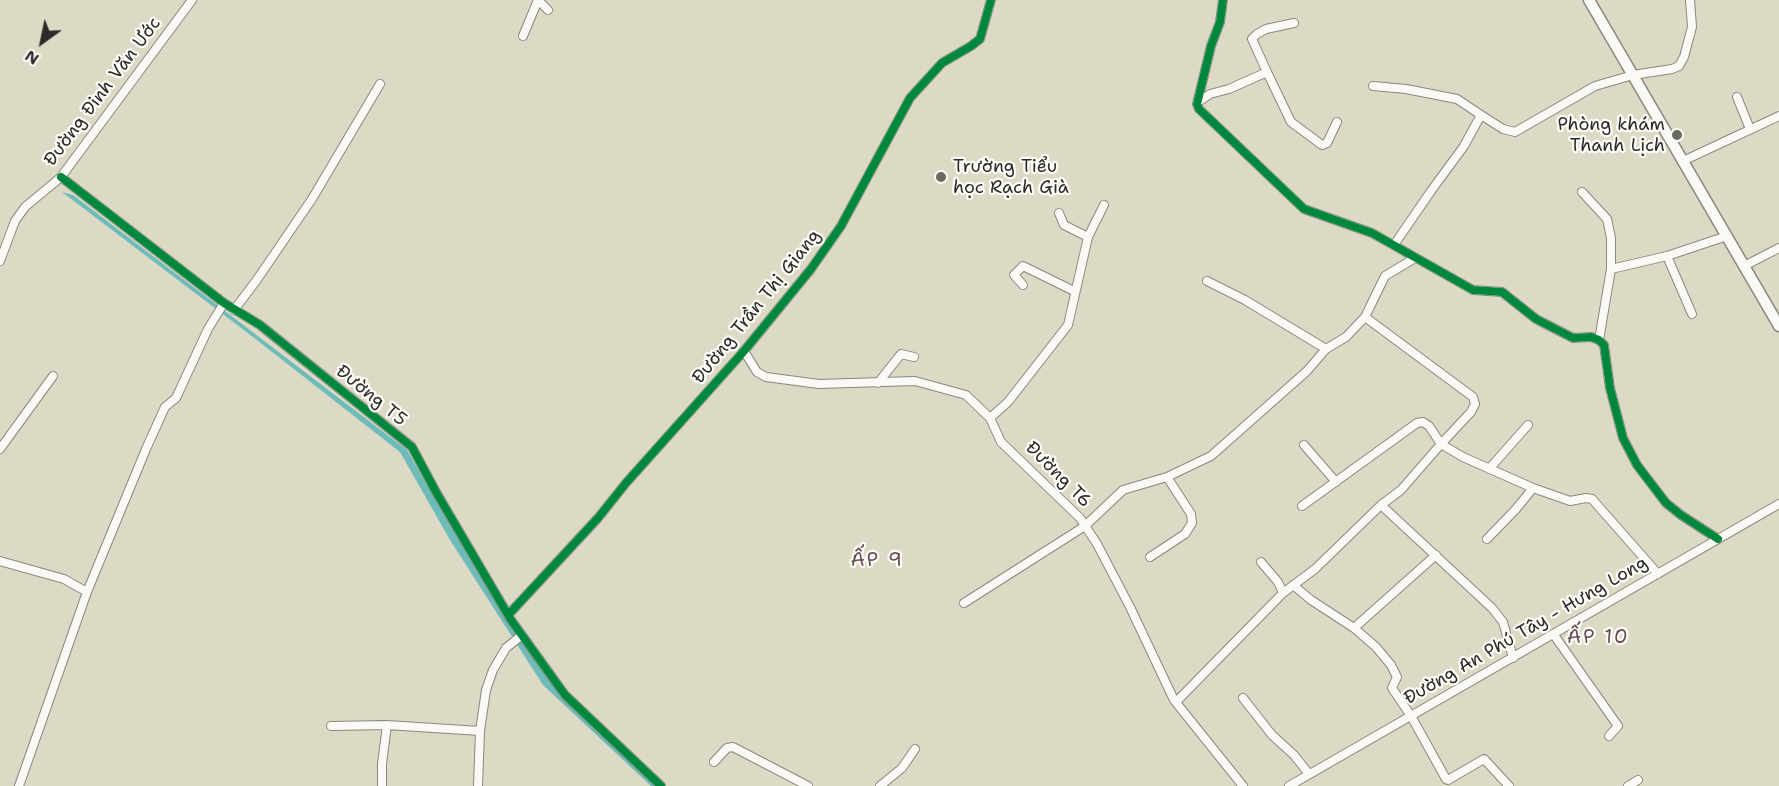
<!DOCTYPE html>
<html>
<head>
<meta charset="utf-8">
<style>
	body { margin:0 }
	#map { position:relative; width:1779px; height:786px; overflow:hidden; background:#dcd9c5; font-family:"Shantell Sans",sans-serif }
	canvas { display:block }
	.north { position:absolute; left:12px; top:12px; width:60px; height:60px; -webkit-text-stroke:4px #fdfcf7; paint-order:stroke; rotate:213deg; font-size:16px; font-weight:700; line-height:24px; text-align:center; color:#2b2b2b }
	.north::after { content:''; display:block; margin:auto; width:21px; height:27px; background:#2b2b2b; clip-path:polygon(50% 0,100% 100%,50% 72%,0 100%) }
</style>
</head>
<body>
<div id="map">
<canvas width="1779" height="786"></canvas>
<div class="north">N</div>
</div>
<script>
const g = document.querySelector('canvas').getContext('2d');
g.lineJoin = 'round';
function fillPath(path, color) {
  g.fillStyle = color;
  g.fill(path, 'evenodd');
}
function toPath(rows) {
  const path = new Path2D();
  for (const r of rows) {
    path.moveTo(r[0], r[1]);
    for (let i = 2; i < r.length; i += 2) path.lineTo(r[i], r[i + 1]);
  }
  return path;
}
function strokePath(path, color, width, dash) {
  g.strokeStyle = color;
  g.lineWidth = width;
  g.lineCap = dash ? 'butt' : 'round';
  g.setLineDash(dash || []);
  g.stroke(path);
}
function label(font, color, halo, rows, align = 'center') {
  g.font = font + ' "Shantell Sans",sans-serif';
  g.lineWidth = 4.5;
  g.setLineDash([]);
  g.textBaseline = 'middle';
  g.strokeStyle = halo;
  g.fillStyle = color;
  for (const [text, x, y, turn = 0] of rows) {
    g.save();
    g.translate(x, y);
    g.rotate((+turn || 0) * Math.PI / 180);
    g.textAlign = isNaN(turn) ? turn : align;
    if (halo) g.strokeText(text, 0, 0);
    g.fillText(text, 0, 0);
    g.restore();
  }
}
fillPath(toPath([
	[62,192,73,195,407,450,449,524,496,601,548,678,567,700,657,786,651,786,543,685,450,540,400,452,253,337]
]), '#6dbcba');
const minor = toPath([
	[538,0,548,10],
	[1223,0,1220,22,1211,46,1197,104,1199,109,1304,209,1372,233,1473,290,1502,292,1536,319,1573,338,1591,337,1599,340,1604,345,1610,388,1623,438,1637,465,1666,503,1681,515,1718,539],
	[523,36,538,0],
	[1267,72,1291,122,1322,145,1327,143,1337,122],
	[1373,86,1406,89,1457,99,1481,115,1464,146,1431,191,1394,245],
	[1737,97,1750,129],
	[1197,103,1210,94,1229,89,1267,72,1252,39,1257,34,1266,29,1294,23],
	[1481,115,1503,129,1515,132,1595,86,1633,75,1672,69,1679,66,1684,57,1692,27,1690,0],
	[1683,161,1779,116],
	[61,177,224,303,260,325,412,447,436,492,511,620,565,695,661,786],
	[1582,192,1607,219,1611,238,1611,269],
	[1059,213,1064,225,1088,237],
	[1667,256,1692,314],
	[0,261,15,221,25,207,61,177,192,0],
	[1744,266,1779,248],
	[1207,281,1245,300,1326,349],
	[1023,285,1014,275,1023,266,1074,291],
	[234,310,256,281,312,199,380,84],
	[1599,340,1611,269,1667,256,1727,236],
	[744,351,757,372,766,377,819,384,915,381,966,395,990,418,1001,442,1080,518,1097,544,1130,607,1174,700,1243,786],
	[878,383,901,354,914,357],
	[990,418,1008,402,1068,325,1088,237,1104,205],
	[1304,445,1336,482],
	[0,449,53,376],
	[1489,469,1528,425],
	[1381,505,1492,608,1503,622,1513,658],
	[1302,506,1417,423,1423,422,1429,426,1441,444,1471,412,1475,404,1473,397,1365,317,1385,276,1415,258],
	[1487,539,1516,509,1533,488],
	[1150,557,1185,534,1192,523,1191,514,1167,477],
	[0,561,64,579,87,592],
	[1261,562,1278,582,1283,593],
	[1293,585,1311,600,1354,628,1376,647,1391,665,1397,677,1392,688,1411,716,1446,779,1448,780,1484,759,1509,786],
	[964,603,1085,526,1123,490,1167,477,1211,456,1307,371,1326,349,1346,337,1365,317],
	[509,614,598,518,626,483,744,351,811,269,841,226,910,98,942,63,971,46,980,39,991,0],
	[1354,628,1436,555],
	[1554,635,1618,726,1609,736],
	[1243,698,1272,735,1294,755,1309,774],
	[1176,702,1283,593,1315,569,1381,505,1401,490,1441,444,1463,457,1533,488,1570,501,1586,498,1592,499,1658,574],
	[331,726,387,725,480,731],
	[714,762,727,748,733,747,808,786],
	[19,786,87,592,146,449,165,407,176,398,208,329,224,303],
	[382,786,382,764,387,725],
	[478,786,480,731,486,690,493,670,506,648,522,635],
	[880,786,902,768,915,749],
	[1289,786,1779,504],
	[1628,786,1638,780]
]);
const major = toPath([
	[1589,0,1779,326]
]);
strokePath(minor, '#89887e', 10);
strokePath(major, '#89887e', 13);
strokePath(minor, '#faf9f6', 8);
strokePath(major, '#faf9f6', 10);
strokePath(toPath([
	[1223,0,1220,22,1211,46,1197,104,1199,109,1304,209,1372,233,1473,290,1502,292,1536,319,1573,338,1591,337,1599,340,1604,345,1610,388,1623,438,1637,465,1666,503,1681,515,1718,539],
	[61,177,224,303,260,325,412,447,436,492,511,620,565,695,661,786],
	[509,614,598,518,626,483,744,351,811,269,841,226,910,98,942,63,971,46,980,39,991,0]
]), '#00873e', 8);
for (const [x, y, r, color] of [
	[1677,135,6,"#696861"],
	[941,177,6,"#696861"]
]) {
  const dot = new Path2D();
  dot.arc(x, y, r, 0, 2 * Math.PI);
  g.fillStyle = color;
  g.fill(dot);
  strokePath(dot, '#fdfcf7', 2);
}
label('18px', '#2b2b2b', '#fdfcf7', [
	["Đường Đinh Văn Ước",103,92,-53],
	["Đường Trần Thị Giang",757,307,-51],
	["Đường T5",371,396,39],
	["Đường T6",1058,475,45],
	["Đường An Phú Tây - Hưng Long",1526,631,-30]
]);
label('18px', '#2b2b2b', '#fdfcf7', [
	["Phòng khám",1665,125],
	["Thanh Lịch",1665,146],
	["Trường Tiểu",953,167,"left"],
	["học Rạch Già",953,188,"left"]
], 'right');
g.letterSpacing = '1.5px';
label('20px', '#665057', '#fdfcf7', [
	["ẤP 9",877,561],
	["ẤP 10",1598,638]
]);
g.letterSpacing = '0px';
</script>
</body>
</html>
